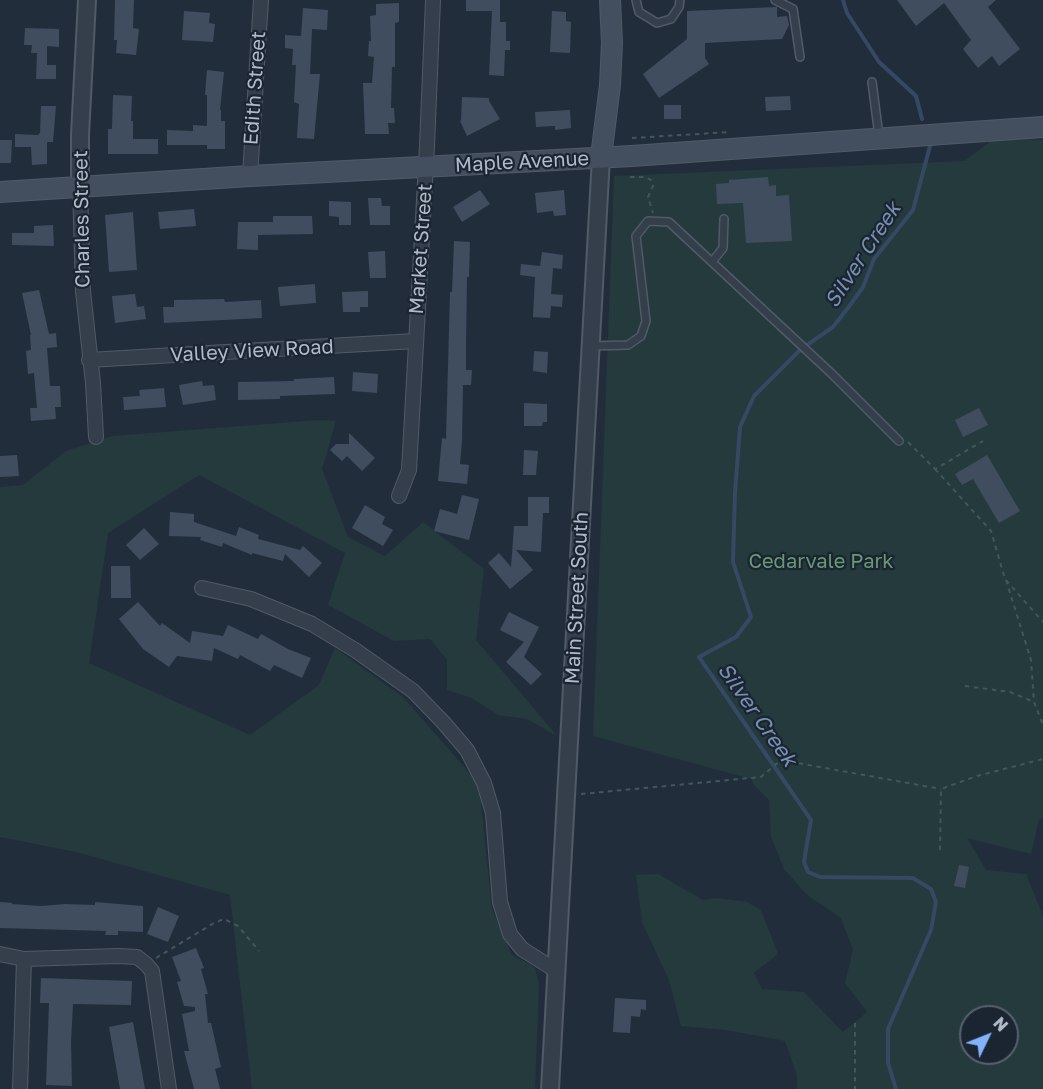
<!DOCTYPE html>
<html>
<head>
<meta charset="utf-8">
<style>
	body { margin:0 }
	#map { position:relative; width:1043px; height:1089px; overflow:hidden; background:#222d3c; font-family:"Golos Text",sans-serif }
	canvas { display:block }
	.north { position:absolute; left:959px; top:1005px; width:60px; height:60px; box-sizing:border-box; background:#1b2431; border:2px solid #57606d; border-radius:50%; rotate:47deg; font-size:16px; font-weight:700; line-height:24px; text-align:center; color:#b1bac8 }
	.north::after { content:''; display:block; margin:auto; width:21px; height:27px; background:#82b2fc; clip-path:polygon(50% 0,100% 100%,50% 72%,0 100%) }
</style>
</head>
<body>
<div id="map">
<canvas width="1043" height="1089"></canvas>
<div class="north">N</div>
</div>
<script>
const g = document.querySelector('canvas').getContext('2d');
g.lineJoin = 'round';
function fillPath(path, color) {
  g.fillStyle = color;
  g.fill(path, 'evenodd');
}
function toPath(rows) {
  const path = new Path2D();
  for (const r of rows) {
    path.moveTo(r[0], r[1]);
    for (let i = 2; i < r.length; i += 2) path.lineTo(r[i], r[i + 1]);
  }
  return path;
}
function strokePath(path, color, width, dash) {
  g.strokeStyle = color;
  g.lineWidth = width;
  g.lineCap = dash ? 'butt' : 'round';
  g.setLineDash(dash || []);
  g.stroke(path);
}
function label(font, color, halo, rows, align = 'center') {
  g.font = font + ' "Golos Text",sans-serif';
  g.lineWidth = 4.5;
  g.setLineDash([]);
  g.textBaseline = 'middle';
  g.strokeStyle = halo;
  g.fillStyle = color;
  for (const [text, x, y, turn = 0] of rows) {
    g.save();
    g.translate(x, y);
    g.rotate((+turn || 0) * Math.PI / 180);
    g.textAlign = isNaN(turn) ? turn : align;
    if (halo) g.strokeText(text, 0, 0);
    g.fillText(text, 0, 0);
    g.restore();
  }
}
fillPath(toPath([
	[995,138,1043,140,1043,817,1039,820,1031,854,967,838,986,870,1026,874,1043,916,1043,1089,797,1089,797,1075,785,1041,726,1030,681,1026,669,980,642,922,636,875,658,874,703,900,717,898,747,902,761,910,778,954,754,973,762,989,804,992,843,1032,867,1012,845,983,853,950,841,918,807,895,784,869,771,837,769,800,754,785,751,779,593,736,614,176,964,161],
	[971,1017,1007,1017,1007,1053,971,1053],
	[319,420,336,421,322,469,348,537,385,556,423,522,484,569,476,640,558,737,527,719,498,715,472,698,447,690,447,660,430,639,394,641,328,605,345,553,199,475,108,533,89,663,250,735,319,685,335,648,403,697,479,784,492,909,512,955,532,965,535,969,539,984,535,1089,252,1089,230,895,76,852,0,837,0,487,23,485,66,451,112,436]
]), '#243a3d');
strokePath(toPath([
	[843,0,847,13,879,62,916,96,922,119],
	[896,1089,888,1063,888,1029,931,930,936,902,931,889,913,878,820,877,808,872,804,862,811,820,699,657,736,637,751,617,733,562,735,493,740,427,754,396,800,350,833,327,848,308,863,287,874,259,913,210,930,146]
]), '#354864', 4);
fillPath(toPath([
	[115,0,134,0,133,28,139,29,136,55,116,53,117,40,114,40],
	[466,0,500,0,500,22,506,22,506,41,510,41,510,50,505,50,504,76,489,75,492,11,466,11],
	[897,0,996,0,988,7,1020,49,999,66,992,56,978,68,963,49,971,40,944,3,916,26],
	[399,3,399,22,395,23,395,67,392,67,391,108,394,108,395,123,388,123,389,134,365,134,363,83,372,83,374,57,368,56,369,41,371,41,370,16,376,15,376,4],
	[777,7,777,17,787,16,789,25,782,39,705,43,705,58,709,64,659,98,643,74,687,39,687,11],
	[303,8,328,10,327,30,312,29,310,74,320,74,314,139,297,138,299,104,294,102,296,65,292,65,293,49,285,48,285,35,301,36],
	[184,11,210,13,209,23,215,24,213,42,182,40],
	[552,11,566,12,566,21,571,22,570,53,550,52],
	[25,28,59,29,59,47,47,46,47,65,56,65,56,79,36,79,37,53,31,53,32,45,24,45],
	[207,70,224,72,220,110,221,110,221,121,225,121,225,149,207,149,207,145,167,145,167,130,193,131,193,125,207,126,207,95,205,95],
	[113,95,132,96,131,121,133,121,133,139,158,139,158,154,108,154,108,129,112,129],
	[790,96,791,110,766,111,765,97],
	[462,97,489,98,489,101,500,119,467,136,460,121,461,120],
	[664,105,681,105,681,119,664,119],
	[41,106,56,106,53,142,47,142,47,164,32,165,31,147,15,147,15,134,38,135,40,133],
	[570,110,571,128,555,130,555,126,536,127,535,112],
	[0,140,12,140,11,163,0,163],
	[768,177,769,186,776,185,776,196,789,195,792,241,746,243,743,203,717,204,716,184,729,183,729,180],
	[480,190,490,204,462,222,453,207],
	[564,190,566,215,554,216,553,211,537,213,535,193],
	[368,198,381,198,382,206,390,206,390,225,370,225],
	[329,201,351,202,351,225,339,225,339,217,329,216],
	[194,209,196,226,160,229,158,212],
	[133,212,137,270,109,272,105,215],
	[273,216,312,216,313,234,258,235,258,250,237,249,238,222,273,222],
	[53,225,54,246,12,245,12,233,34,233,34,226],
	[454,241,470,242,469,277,467,277,466,342,466,370,472,370,471,385,463,385,462,440,460,464,469,465,467,484,438,481,442,438,446,439,450,292,452,292],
	[385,251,386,278,370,278,368,252],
	[542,252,563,255,562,269,553,268,551,294,563,295,562,307,551,306,550,318,533,317,535,277,520,275,521,264,540,266],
	[315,284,316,303,280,306,278,287],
	[39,290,49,334,56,333,57,347,47,348,50,386,60,386,61,407,55,407,56,419,31,421,30,408,37,408,34,373,28,374,26,351,31,350,30,335,31,335,22,293],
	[368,291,368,307,360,307,360,312,343,312,342,292],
	[135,294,137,307,144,306,146,319,115,323,112,296],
	[224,299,225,302,261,300,262,318,164,323,163,307,174,307,174,300],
	[534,351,548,352,547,373,533,371],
	[353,372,378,374,377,393,352,391],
	[334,377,335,394,280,396,280,399,238,400,238,382,294,381,294,379],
	[202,381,203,386,214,385,216,400,183,405,179,385],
	[164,388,166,407,124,410,123,397,140,396,139,390],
	[524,403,547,404,547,422,543,422,542,426,524,426],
	[979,408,988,425,963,437,955,420],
	[349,433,375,458,362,471,347,456,342,461,330,450,336,444,349,444],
	[524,450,538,451,536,475,523,475],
	[17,455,19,476,0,477,0,456],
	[987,455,1020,511,999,523,973,479,962,485,955,474],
	[462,495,479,499,469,540,434,531,440,509,457,514],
	[528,497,549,497,549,513,543,513,541,552,516,550,533,570,510,589,488,563,499,553,511,567,514,526,528,526],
	[365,505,385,517,382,524,393,530,383,546,352,528],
	[170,512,194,514,194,522,236,536,239,527,259,535,258,539,300,550,303,546,322,563,309,577,285,554,283,561,252,553,252,555,223,543,222,547,200,540,201,537,169,536],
	[144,528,159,544,140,560,126,545],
	[111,566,130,566,131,598,111,598],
	[138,602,160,626,162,623,190,643,192,631,223,636,228,625,258,639,261,634,288,649,311,658,302,678,274,665,270,671,240,655,238,659,214,648,212,661,177,656,169,667,143,649,119,619],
	[509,612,539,627,524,657,542,674,531,685,506,662,524,642,500,630],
	[959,865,969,867,965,888,954,886],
	[0,902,12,903,12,904,41,906,65,904,95,905,95,902,143,906,143,932,118,931,118,935,105,935,106,931,0,928],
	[158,907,179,916,168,942,147,934],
	[196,948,204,968,201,969,208,994,205,994,208,1023,211,1023,221,1067,215,1069,220,1089,194,1089,184,1051,189,1051,182,1014,195,1011,195,1007,184,1006,177,982,181,981,172,957],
	[41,978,132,981,131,1005,73,1004,71,1042,72,1086,46,1085,49,1003,40,1003],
	[615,998,646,1000,646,1010,641,1009,640,1017,631,1016,630,1033,613,1032],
	[133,1022,145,1089,120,1089,109,1027]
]), '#404d5e');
const service = toPath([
	[636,0,639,12,657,23,671,19,679,7,680,0],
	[775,0,793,9,800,57],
	[872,82,879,136],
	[712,262,723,248,724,219],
	[591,346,628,345,641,336,646,321,636,236,648,221,669,222,831,373,899,441]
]);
const minor = toPath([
	[250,176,261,0],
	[80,187,83,291,93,383,96,437],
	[89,360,415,341],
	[399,496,409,470,427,146,433,0],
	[202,588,251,599,312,624,355,650,413,691,443,722,467,750,484,783,493,813,500,902,510,934,522,949,557,971],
	[0,954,24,959,118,956,137,957,146,964,152,971,169,1089],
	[20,1089,24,959]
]);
const tertiary = toPath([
	[80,187,80,135,87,0],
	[550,1089,601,157]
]);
const secondary = toPath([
	[601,157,610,85,612,43,610,0],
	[0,192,250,176,632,156,1043,127]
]);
strokePath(service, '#515a67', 10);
strokePath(minor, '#515a67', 16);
strokePath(tertiary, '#515a67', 20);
strokePath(secondary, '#515a67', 22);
strokePath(toPath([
	[632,138,731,132],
	[630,177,645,177,651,180,653,186,648,197,653,213],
	[908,442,935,469,983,441],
	[935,469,991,531,1005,579,1043,622],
	[1006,580,1031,660,1034,702,1043,725],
	[965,686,1010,692,1034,702],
	[581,794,761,777,781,760,941,789],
	[940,850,941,789,977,776,1043,759],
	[156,958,214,923,224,919,238,926,259,951],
	[855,1023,855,1089]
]), '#41575a', 2, [4.5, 4.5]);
strokePath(service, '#353f4c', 7);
strokePath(minor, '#353f4c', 14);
strokePath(tertiary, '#353f4c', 16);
strokePath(secondary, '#434e5f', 20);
label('20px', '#b1bac8', '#1b2431', [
	["Edith Street",255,88,-86],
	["Maple Avenue",522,162,-3],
	["Charles Street",82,219,-91],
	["Market Street",421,249,-86],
	["Valley View Road",252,351,-3],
	["Main Street South",577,598,-87]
]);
label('20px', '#679a72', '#1b2431', [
	["Cedarvale Park",821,562]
]);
label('italic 21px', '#7790b1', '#1b2431', [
	["Silver Creek",863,255,-57],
	["Silver Creek",757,715,55]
]);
</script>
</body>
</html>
